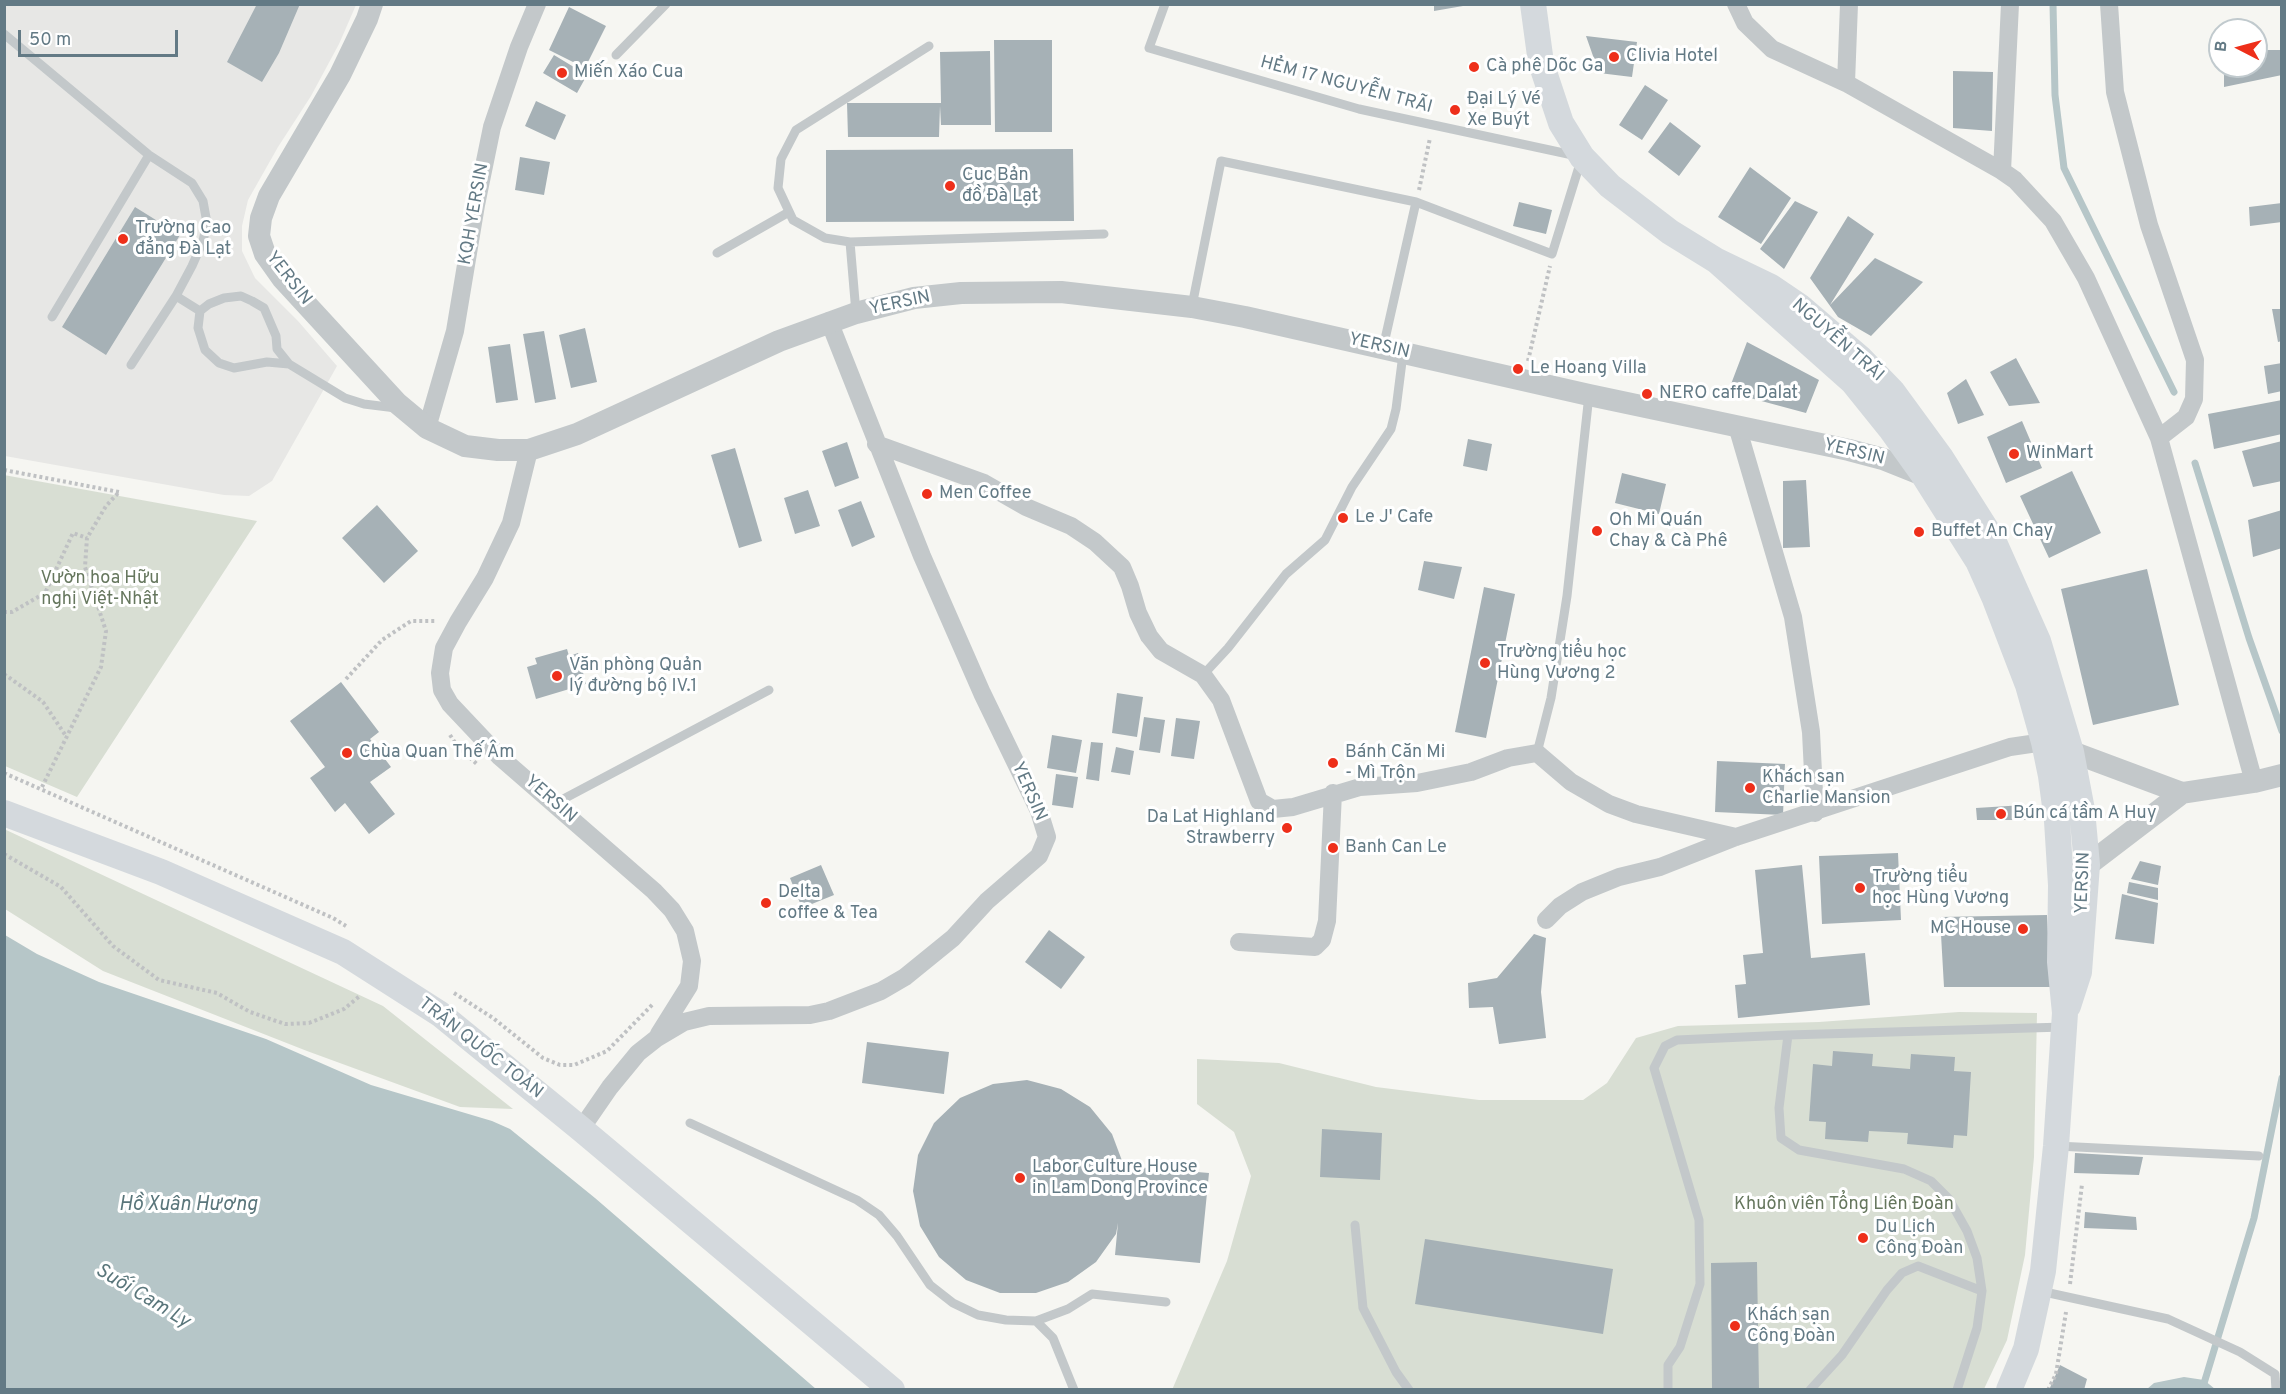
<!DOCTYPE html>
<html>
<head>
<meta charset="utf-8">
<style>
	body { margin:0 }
	#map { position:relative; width:2286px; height:1394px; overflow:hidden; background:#f6f6f2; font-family:Overpass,sans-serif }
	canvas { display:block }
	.frame { position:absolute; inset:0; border:6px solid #637a85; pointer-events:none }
	.north { position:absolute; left:2208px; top:18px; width:60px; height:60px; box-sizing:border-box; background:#fff; border:2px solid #c1cace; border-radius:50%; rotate:276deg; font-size:16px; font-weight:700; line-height:24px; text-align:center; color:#637a85 }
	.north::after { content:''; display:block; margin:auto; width:21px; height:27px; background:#ee2f1a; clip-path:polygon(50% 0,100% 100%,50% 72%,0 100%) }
	.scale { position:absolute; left:18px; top:30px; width:160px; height:27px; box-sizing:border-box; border:3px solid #637a85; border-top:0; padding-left:8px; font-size:18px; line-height:21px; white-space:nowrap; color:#637a85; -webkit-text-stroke:4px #fff; paint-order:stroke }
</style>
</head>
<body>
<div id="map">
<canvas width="2286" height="1394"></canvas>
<div class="frame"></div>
<div class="north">B</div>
<div class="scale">50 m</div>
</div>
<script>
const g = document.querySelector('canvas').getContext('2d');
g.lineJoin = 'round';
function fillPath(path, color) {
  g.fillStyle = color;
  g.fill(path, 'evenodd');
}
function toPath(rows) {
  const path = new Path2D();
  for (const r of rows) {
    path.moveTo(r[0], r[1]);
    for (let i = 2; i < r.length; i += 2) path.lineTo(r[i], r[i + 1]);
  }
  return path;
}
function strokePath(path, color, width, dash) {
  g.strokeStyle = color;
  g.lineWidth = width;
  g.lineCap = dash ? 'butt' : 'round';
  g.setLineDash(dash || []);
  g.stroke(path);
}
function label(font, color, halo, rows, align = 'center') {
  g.font = font + ' Overpass,sans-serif';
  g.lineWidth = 6;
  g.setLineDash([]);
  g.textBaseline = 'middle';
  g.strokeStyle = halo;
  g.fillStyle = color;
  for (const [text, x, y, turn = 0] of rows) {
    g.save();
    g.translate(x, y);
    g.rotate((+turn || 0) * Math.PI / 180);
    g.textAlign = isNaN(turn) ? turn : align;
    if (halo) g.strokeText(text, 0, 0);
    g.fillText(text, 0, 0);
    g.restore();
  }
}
fillPath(toPath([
	[4,5,356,5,339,44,311,96,278,147,248,200,242,226,242,251,255,278,298,321,337,366,272,481,249,496,224,495,5,456]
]), '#e7e7e5');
fillPath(toPath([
	[4,475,257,521,77,797,5,766],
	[4,829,383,1006,513,1109,460,1107,307,1051,103,971,5,909],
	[1959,1012,2037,1013,2034,1157,2025,1255,2007,1340,1984,1389,1172,1390,1227,1261,1251,1176,1234,1132,1197,1104,1197,1059,1279,1063,1376,1087,1479,1100,1583,1100,1607,1083,1636,1038,1678,1026,1819,1022]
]), '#d8ded3');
fillPath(toPath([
	[5,935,37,954,99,982,266,1039,371,1085,492,1121,510,1129,595,1198,816,1389,5,1389],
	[2184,1377,2204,1380,2215,1389,2147,1389,2154,1383]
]), '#b6c6c8');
strokePath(toPath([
	[2053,4,2055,95,2064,168,2174,392],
	[2195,463,2249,638,2282,731],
	[2202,1390,2254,1218,2282,1078]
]), '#b6c6c8', 7);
fillPath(toPath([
	[257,4,300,4,279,53,262,82,227,62],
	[1434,4,1463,4,1463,6,1434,11],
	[569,7,606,26,585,68,549,50],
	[1586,36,1637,42,1632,77,1599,73],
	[994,40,1052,40,1052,132,995,132],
	[2256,50,2282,50,2282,75,2224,87,2224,66,2256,66],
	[990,51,991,125,941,125,940,106,939,137,848,137,847,103,941,103,940,52],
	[554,55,587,75,577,93,543,73],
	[1953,71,1993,72,1992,131,1953,128],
	[1645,85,1668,100,1642,140,1619,125],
	[536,101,566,115,555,140,525,126],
	[1670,122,1701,146,1679,176,1648,152],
	[1073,149,1074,221,826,222,826,150],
	[520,157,550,162,544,195,515,190],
	[1750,167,1791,198,1761,244,1718,217],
	[1795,201,1818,212,1784,269,1760,249],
	[1519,202,1552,210,1546,234,1513,226],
	[2282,203,2282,222,2250,226,2249,207],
	[135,207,180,235,106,355,62,327],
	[1848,216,1874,234,1830,305,1875,258,1923,282,1871,336,1838,317,1810,278],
	[2272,309,2282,309,2282,341,2278,342],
	[585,328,597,382,571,388,559,335],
	[544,331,556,399,535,403,523,334],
	[1747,342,1819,380,1806,413,1728,392],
	[510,344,518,400,496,403,488,347],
	[2016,358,2040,403,2009,406,1990,372],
	[2282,363,2282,391,2268,394,2264,366],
	[1966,379,1984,415,1958,424,1947,393],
	[2282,400,2282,434,2214,449,2208,414],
	[2022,421,2042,468,2006,483,1987,437],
	[1468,439,1492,444,1487,471,1463,466],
	[2282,441,2282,481,2253,487,2242,451],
	[847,442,859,478,835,487,822,451],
	[735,448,762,541,739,548,711,455],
	[2072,471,2101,533,2049,558,2020,496],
	[1622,473,1666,484,1659,514,1615,503],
	[1806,480,1810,547,1783,548,1783,481],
	[808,490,820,526,795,534,784,498],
	[861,501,875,537,852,547,838,510],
	[377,505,418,551,384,583,342,538],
	[2282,510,2282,548,2253,557,2248,520],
	[1424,561,1462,567,1454,599,1418,590],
	[2147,569,2179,705,2093,725,2061,589],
	[1484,587,1515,594,1486,738,1455,732],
	[567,649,569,656,578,653,586,684,536,699,527,667,537,664,535,658],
	[341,682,379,732,370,739,391,767,370,782,395,814,369,834,345,803,335,812,310,778,325,767,290,721],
	[1117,693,1143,697,1137,737,1112,733],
	[1144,717,1165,720,1160,753,1139,750],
	[1176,718,1200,721,1194,759,1171,756],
	[1052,735,1082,740,1076,773,1047,768],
	[1091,742,1103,743,1099,781,1086,779],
	[1116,747,1134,751,1130,775,1111,772],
	[1717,761,1785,764,1783,815,1715,812],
	[1056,774,1078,777,1073,808,1052,805],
	[2024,805,2026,820,1977,820,1976,808],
	[1898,853,1901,920,1822,924,1819,856],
	[2140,861,2161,866,2158,885,2131,879],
	[821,865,834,895,802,908,790,878],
	[1802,865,1811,958,1865,953,1870,1005,1738,1018,1735,985,1746,984,1743,955,1763,953,1755,870],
	[2129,882,2158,888,2158,900,2127,893],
	[2122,894,2158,903,2154,944,2115,939],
	[2047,915,2051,987,1944,987,1940,917],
	[1049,930,1085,957,1061,989,1025,962],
	[1534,934,1546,938,1541,992,1546,1038,1499,1044,1493,1007,1469,1008,1468,983,1497,978],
	[867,1042,949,1052,944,1094,862,1083],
	[1833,1051,1873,1054,1872,1066,1910,1069,1911,1054,1955,1057,1954,1071,1971,1072,1967,1136,1954,1135,1953,1148,1907,1144,1908,1133,1869,1131,1868,1142,1825,1139,1826,1122,1809,1121,1813,1064,1832,1066],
	[1027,1080,1061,1089,1090,1107,1112,1134,1124,1166,1209,1173,1200,1263,1115,1255,1118,1223,1116,1234,1096,1262,1068,1282,1036,1293,1000,1293,966,1280,939,1257,920,1226,913,1191,918,1155,934,1123,960,1098,993,1084],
	[1322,1129,1382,1133,1380,1180,1320,1177],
	[2075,1153,2143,1157,2139,1175,2074,1173],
	[2085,1212,2136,1217,2137,1230,2084,1228],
	[1425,1239,1613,1269,1603,1334,1415,1304],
	[1757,1262,1759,1390,1712,1390,1711,1263],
	[2060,1365,2087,1379,2084,1390,2049,1390]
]), '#a6b1b6');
strokePath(toPath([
	[1419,190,1430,138],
	[1528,361,1550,266],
	[4,470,119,492],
	[4,612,12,612,45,593,73,533,87,538],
	[4,674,43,702,66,736],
	[346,679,382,640,411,621,437,621],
	[450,735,458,747,477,764],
	[4,773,333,918,346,926],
	[42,787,101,667,106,631,85,567,87,538,106,506,119,492],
	[4,854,61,887,113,946,159,980,217,993,250,1012,285,1024,309,1023,344,1009,361,995],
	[454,993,493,1018,543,1058,560,1065,574,1065,607,1051,653,1004],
	[2070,1284,2082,1184],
	[2048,1390,2056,1374,2066,1312]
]), '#bfc1c3', 4, [3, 3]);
strokePath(toPath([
	[1165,4,1149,48,1359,109,1582,157,1552,254,1416,202,1221,161,1192,306],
	[4,34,149,155,192,183,203,201,207,223,203,241,192,266,176,296,131,365],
	[616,55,666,4],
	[850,242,1104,234],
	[717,253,789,212],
	[176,296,200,311],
	[856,313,850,242,825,238,793,220,778,188,781,159,796,130,929,46],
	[52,317,149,155],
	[1383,348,1416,202],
	[289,364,277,349,276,336,264,308,252,301,241,296,224,298,209,304,200,311,198,328,205,350,219,363,234,368,267,362,289,364,345,398,364,404,396,408],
	[1203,675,1228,648,1286,574,1325,540,1352,487,1391,429,1396,409,1403,354],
	[1537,753,1551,698,1567,596,1589,395],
	[554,804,769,690],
	[1788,1035,1779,1108,1781,1138,1799,1150,1904,1169,1931,1181,1949,1199,1967,1231,1977,1258,1982,1291,1977,1328,1957,1390],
	[690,1123,857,1200,879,1215,897,1236,930,1285,953,1303,978,1315,1006,1320,1036,1321,1053,1338,1074,1390],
	[2057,1146,2259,1156],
	[1355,1225,1363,1308,1396,1372,1409,1390],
	[2040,1291,2168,1319,2240,1352,2275,1374,2276,1390],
	[1036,1321,1068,1309,1092,1294,1166,1302],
	[1668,1390,1668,1365,1680,1347,1700,1284,1699,1220,1654,1068,1665,1046,1677,1040,1788,1035,2064,1027],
	[1810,1390,1842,1355,1887,1290,1902,1273,1918,1266,1982,1291]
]), '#c3c8ca', 9);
strokePath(toPath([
	[1736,4,1745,23,1772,49,1846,83],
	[1849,4,1846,83,2002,171],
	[2010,4,2002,171,2015,180,2053,221,2086,278,2159,438],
	[2109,4,2115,92,2149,225,2195,360,2194,399,2186,417,2159,438,2254,782],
	[1737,426,1793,617,1811,732,1815,813],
	[427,428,455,331,476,205,492,127,519,47,537,4],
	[876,444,984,483,1026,507,1071,526,1095,542,1122,567,1130,586,1138,613,1149,636,1161,651,1203,675,1221,700,1259,801,1273,809,1293,807,1360,787,1417,783,1471,772,1508,758,1537,753,1571,782,1609,804,1636,814,1736,837],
	[529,450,511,523,485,578,458,622,444,648,440,673,442,690,450,704,500,757,654,891,672,910,685,931,692,961,689,986,659,1034],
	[1546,920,1560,906,1582,892,1619,877,1660,867,1736,837,2010,747,2044,742],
	[1239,942,1315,947,1322,940,1327,921,1333,793],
	[581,1129,610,1087,638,1053,657,1038,684,1022,709,1016,810,1015,829,1011,881,991,905,977,953,938,987,901,1039,856,1047,837,1039,811,982,693,922,556,829,321]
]), '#c3c8ca', 18);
strokePath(toPath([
	[372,4,367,19,340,75,269,196,261,218,259,236,265,254,282,278,397,403,427,428,465,446,498,450,529,450,577,434,779,341,856,313,914,298,961,293,1061,292,1192,307,1245,317,1589,395,1849,450,1883,459,1928,477],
	[2056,746,2182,793,2254,782,2282,775],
	[2076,874,2182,793]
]), '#c3c8ca', 22);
strokePath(toPath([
	[1533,4,1541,63,1561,123,1582,157,1610,186,1670,232,1717,261,1771,287,1799,306,1861,359,1892,391,1941,458,1993,540,2038,641,2071,752,2082,810,2087,865,2079,972,2068,1006],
	[1717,261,1853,382,1890,428,1923,474,1978,561,1995,599,2028,685,2044,742,2051,776,2057,821,2061,885,2060,962,2065,1013,2056,1146,2043,1271,2026,1349,2009,1390],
	[4,813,161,872,343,952,440,1014,581,1129,892,1390]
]), '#d4d9dd', 26);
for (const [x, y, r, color] of [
	[1614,57,6,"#ee2f1a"],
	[1474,67,6,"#ee2f1a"],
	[562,73,6,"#ee2f1a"],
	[1455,110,6,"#ee2f1a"],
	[950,186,6,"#ee2f1a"],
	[123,239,6,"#ee2f1a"],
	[1518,369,6,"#ee2f1a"],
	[1647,394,6,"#ee2f1a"],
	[2014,454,6,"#ee2f1a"],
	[927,494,6,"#ee2f1a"],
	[1343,518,6,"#ee2f1a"],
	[1597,531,6,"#ee2f1a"],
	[1919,532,6,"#ee2f1a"],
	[1485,663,6,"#ee2f1a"],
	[557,676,6,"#ee2f1a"],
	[347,753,6,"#ee2f1a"],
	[1333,763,6,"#ee2f1a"],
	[1750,788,6,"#ee2f1a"],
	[2001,814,6,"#ee2f1a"],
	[1287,828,6,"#ee2f1a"],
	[1333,848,6,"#ee2f1a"],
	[1860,888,6,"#ee2f1a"],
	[766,903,6,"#ee2f1a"],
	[2023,929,6,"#ee2f1a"],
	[1020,1178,6,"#ee2f1a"],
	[1863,1238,6,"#ee2f1a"],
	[1735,1326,6,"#ee2f1a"]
]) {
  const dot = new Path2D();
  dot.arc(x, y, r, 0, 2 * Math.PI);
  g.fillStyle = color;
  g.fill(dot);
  strokePath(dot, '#fff', 2);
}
label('18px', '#637a85', '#fff', [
	["Clivia Hotel",1626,57],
	["Cà phê Dõc Ga",1486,67],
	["Miến Xáo Cua",574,73],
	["Đại Lý Vé",1467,100],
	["Xe Buýt",1467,121],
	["Cục Bản",962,176],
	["đồ Đà Lạt",962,197],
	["Trường Cao",135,229],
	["đẳng Đà Lạt",135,250],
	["Le Hoang Villa",1530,369],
	["NERO caffe Dalat",1659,394],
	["WinMart",2026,454],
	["Men Coffee",939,494],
	["Le J' Cafe",1355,518],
	["Oh Mi Quán",1609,521],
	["Chay & Cà Phê",1609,542],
	["Buffet An Chay",1931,532],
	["Trường tiểu học",1497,653],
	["Hùng Vương 2",1497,674],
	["Văn phòng Quản",569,666],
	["lý đường bộ IV.1",569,687],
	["Chùa Quan Thế Âm",359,753],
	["Bánh Căn Mi",1345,753],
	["- Mì Trộn",1345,774],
	["Khách sạn",1762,778],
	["Charlie Mansion",1762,799],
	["Bún cá tầm A Huy",2013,814],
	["Da Lat Highland",1275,818,"right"],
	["Strawberry",1275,839,"right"],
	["Banh Can Le",1345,848],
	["Trường tiểu",1872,878],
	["học Hùng Vương",1872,899],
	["Delta",778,893],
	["coffee & Tea",778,914],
	["MC House",2011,929,"right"],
	["Labor Culture House",1032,1168],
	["in Lam Dong Province",1032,1189],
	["Du Lịch",1875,1228],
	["Công Đoàn",1875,1249],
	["Khách sạn",1747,1316],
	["Công Đoàn",1747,1337]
], 'left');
label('18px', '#637a85', '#fff', [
	["HẺM 17 NGUYỄN TRÃI",1346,86,15],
	["KQH YERSIN",475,214,-80],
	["YERSIN",288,279,52],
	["YERSIN",900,304,-12],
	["NGUYỄN TRÃI",1837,341,41],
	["YERSIN",1379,347,13],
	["YERSIN",1854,453,14],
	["YERSIN",1028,792,66],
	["YERSIN",550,800,41],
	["YERSIN",2084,883,-88],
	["TRẦN QUỐC TOẢN",480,1049,38]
]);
label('18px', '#66775e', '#fff', [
	["Vườn hoa Hữu",100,579],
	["nghị Việt-Nhật",100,600],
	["Khuôn viên Tổng Liên Đoàn",1844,1205]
]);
label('italic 20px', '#5a767b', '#fff', [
	["Hồ Xuân Hương",188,1206],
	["Suối Cam Ly",142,1297,31]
]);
</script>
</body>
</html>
